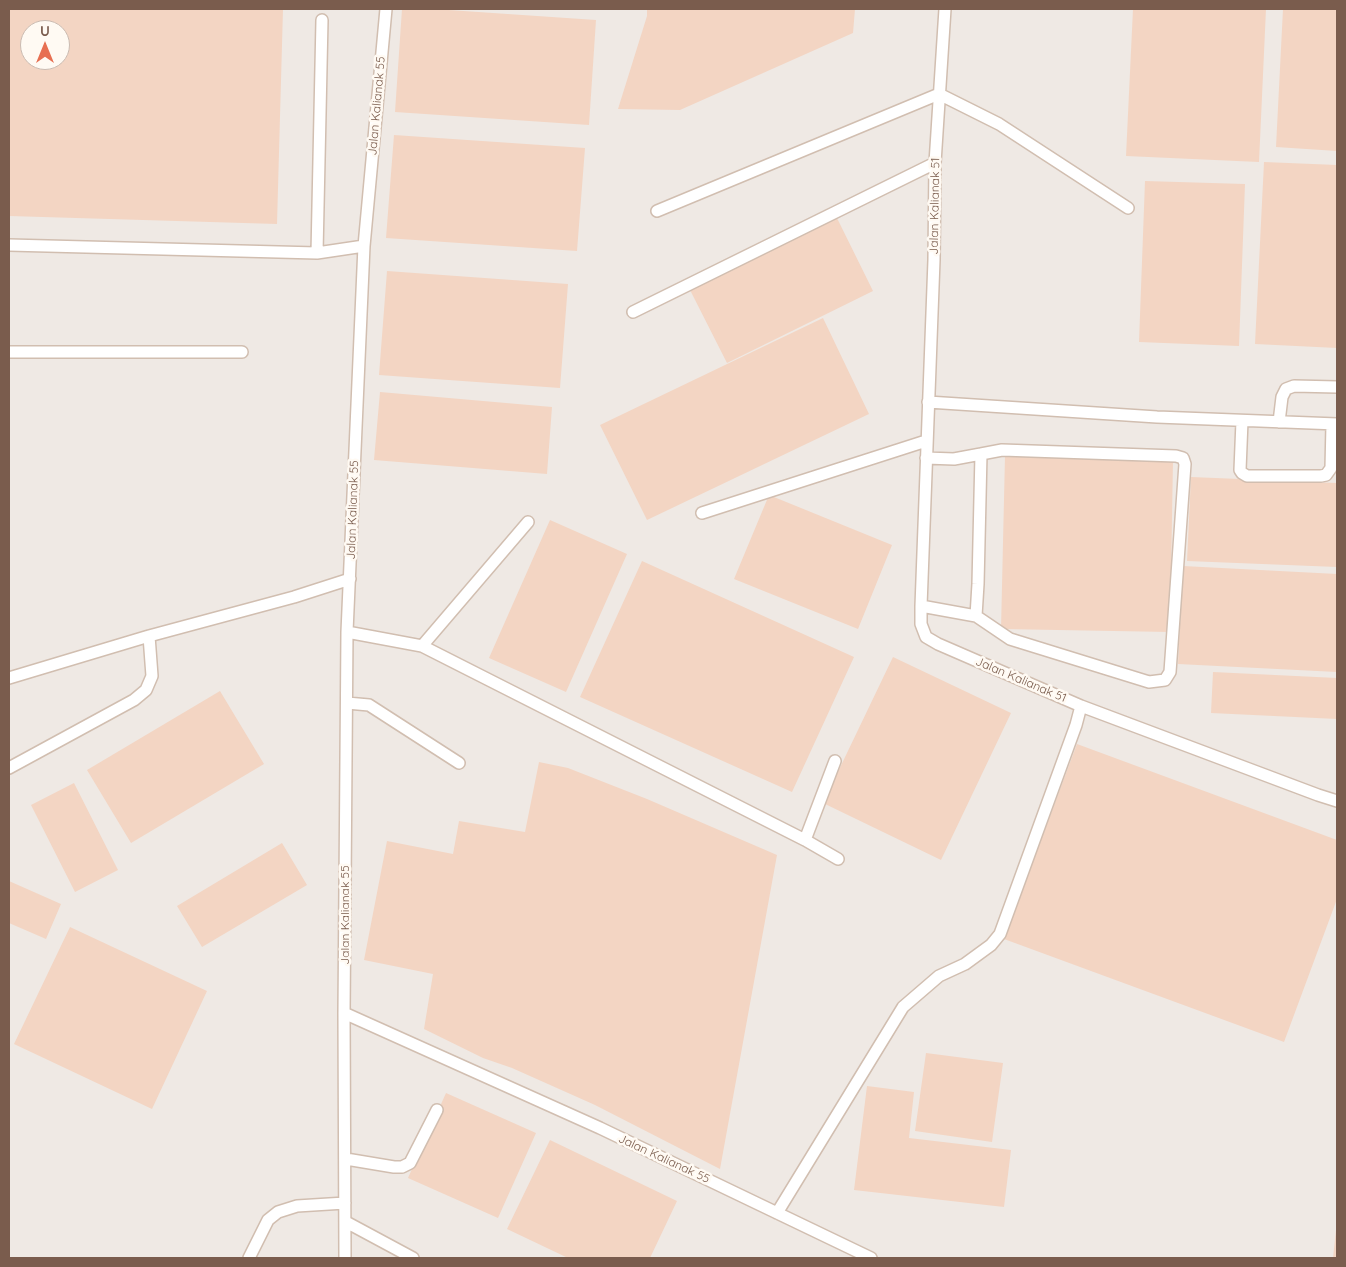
<!DOCTYPE html>
<html>
<head>
<meta charset="utf-8">
<style>
	body { margin:0 }
	#map { position:relative; width:1346px; height:1267px; overflow:hidden; background:#fdf6ec; font-family:Quicksand,sans-serif }
	canvas { display:block }
	.frame { position:absolute; inset:0; border:10px solid #7a5c4d; pointer-events:none }
	.north { position:absolute; left:20px; top:20px; width:50px; height:50px; box-sizing:border-box; background:#fffaf3; border:1px solid #cabbb1; border-radius:50%; rotate:0deg; font-size:14px; font-weight:700; line-height:20px; text-align:center; color:#7a5c4d }
	.north::after { content:''; display:block; margin:auto; width:18px; height:22px; background:#e76f51; clip-path:polygon(50% 0,100% 100%,50% 72%,0 100%) }
</style>
</head>
<body>
<div id="map">
<canvas width="1346" height="1267"></canvas>
<div class="frame"></div>
<div class="north">U</div>
</div>
<script>
const g = document.querySelector('canvas').getContext('2d');
g.lineJoin = 'round';
function fillPath(path, color) {
  g.fillStyle = color;
  g.fill(path, 'evenodd');
}
function toPath(rows) {
  const path = new Path2D();
  for (const r of rows) {
    path.moveTo(r[0], r[1]);
    for (let i = 2; i < r.length; i += 2) path.lineTo(r[i], r[i + 1]);
  }
  return path;
}
function strokePath(path, color, width, dash) {
  g.strokeStyle = color;
  g.lineWidth = width;
  g.lineCap = dash ? 'butt' : 'round';
  g.setLineDash(dash || []);
  g.stroke(path);
}
function label(font, color, halo, rows, align = 'center') {
  g.font = font + ' Quicksand,sans-serif';
  g.lineWidth = 5;
  g.setLineDash([]);
  g.textBaseline = 'middle';
  g.strokeStyle = halo;
  g.fillStyle = color;
  for (const [text, x, y, turn = 0] of rows) {
    g.save();
    g.translate(x, y);
    g.rotate((+turn || 0) * Math.PI / 180);
    g.textAlign = isNaN(turn) ? turn : align;
    if (halo) g.strokeText(text, 0, 0);
    g.fillText(text, 0, 0);
    g.restore();
  }
}
fillPath(toPath([
	[9,9,1337,9,1337,1258,9,1258],
	[30,30,60,30,60,60,30,60]
]), '#efe9e4');
fillPath(toPath([
	[9,9,283,9,277,224,9,216],
	[30,30,60,30,60,60,30,60],
	[402,9,434,9,596,20,589,125,395,112],
	[647,9,855,9,853,33,680,110,618,109,647,16],
	[1133,9,1266,9,1259,162,1126,156],
	[1283,9,1337,9,1337,151,1276,147],
	[394,135,585,148,577,251,386,238],
	[1264,162,1337,165,1337,348,1255,344],
	[1145,181,1245,184,1239,346,1139,342],
	[835,214,873,291,727,363,688,286],
	[387,271,568,284,560,388,379,375],
	[823,318,869,414,647,520,600,425],
	[380,392,552,407,547,474,374,460],
	[1005,456,1173,460,1170,632,1001,629],
	[1191,477,1337,483,1337,567,1187,561],
	[769,495,892,545,858,629,734,579],
	[550,520,627,554,566,692,489,658],
	[642,561,854,657,792,792,580,697],
	[1183,566,1337,574,1337,672,1178,664],
	[893,657,1011,713,941,860,823,803],
	[1213,672,1337,678,1337,719,1211,713],
	[220,691,264,764,131,843,87,770],
	[1077,744,1337,840,1337,899,1284,1042,1004,939],
	[539,762,568,768,647,799,777,855,720,1169,595,1105,512,1068,483,1058,424,1029,433,974,364,960,387,841,453,854,459,821,525,832],
	[74,783,118,870,75,892,31,805],
	[282,843,307,885,202,947,177,906],
	[9,881,61,904,46,939,9,923],
	[70,927,207,991,152,1109,14,1044],
	[926,1053,1003,1063,992,1142,915,1131],
	[867,1086,914,1092,909,1138,1011,1150,1004,1207,854,1190],
	[446,1093,536,1133,498,1218,408,1178],
	[550,1140,677,1201,650,1258,568,1258,507,1229],
	[1336,1230,1337,1231,1337,1258,1333,1258]
]), '#f3d5c3');
const lane = toPath([
	[945,9,935,163,934,260,921,606,921,624,926,637,938,644,1081,706,1318,795,1337,801],
	[657,211,939,94,999,124,1128,208],
	[9,245,317,253,364,246],
	[317,253,322,20],
	[633,312,935,163],
	[9,352,242,352],
	[928,402,1157,417,1337,424],
	[1242,421,1240,470,1242,473,1247,476,1321,476,1326,475,1331,468,1332,424],
	[1279,422,1282,397,1286,389,1294,386,1337,387],
	[702,513,926,441],
	[921,606,976,616,978,584,981,454,954,459,926,458],
	[976,616,1010,639,1149,682,1165,680,1170,672,1185,464,1183,458,1176,456,1002,450,981,454],
	[347,632,422,646,528,522],
	[422,646,805,840,838,859],
	[9,678,149,636,294,597,350,579],
	[347,703,369,705,459,763],
	[9,768,134,700,146,690,152,676,149,636],
	[805,840,835,761],
	[344,1013,600,1128,871,1258],
	[346,1159,394,1167,402,1167,410,1163,437,1110],
	[777,1213,903,1007,939,976,965,964,991,945,1000,934,1076,725,1081,706],
	[346,1222,413,1258],
	[249,1258,268,1220,278,1212,297,1206,345,1203],
	[345,1258,344,1013,347,632,364,246,386,9]
]);
strokePath(lane, '#d1beb0', 14);
strokePath(lane, '#fff', 11);
label('12px', '#7a5c4d', '#fffaf3', [
	["Jalan Kalianak 55",377,106,-85],
	["Jalan Kalianak 51",935,206,-89],
	["Jalan Kalianak 55",353,510,-88],
	["Jalan Kalianak 51",1021,680,23],
	["Jalan Kalianak 55",345,915,-90],
	["Jalan Kalianak 55",664,1159,25]
]);
</script>
</body>
</html>
